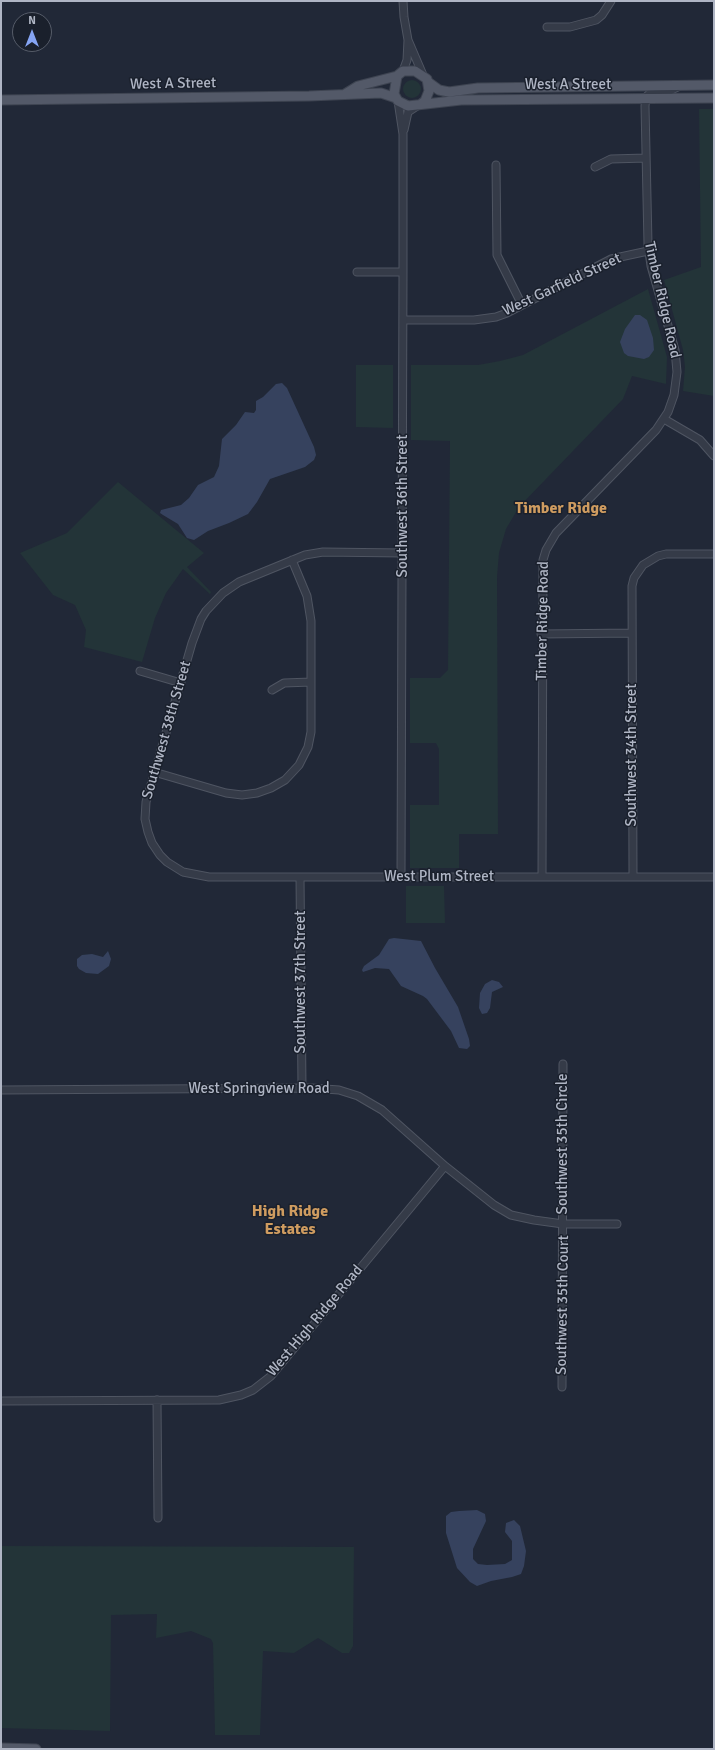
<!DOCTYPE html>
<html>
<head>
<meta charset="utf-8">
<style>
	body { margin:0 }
	#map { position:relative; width:715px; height:1750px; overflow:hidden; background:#212837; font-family:Signika,sans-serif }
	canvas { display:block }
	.frame { position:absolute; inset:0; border:2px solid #afb5c4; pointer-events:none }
	.north { position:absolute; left:12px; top:12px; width:40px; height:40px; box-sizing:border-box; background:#1a202c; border:1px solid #565c69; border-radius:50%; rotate:0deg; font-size:11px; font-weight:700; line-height:16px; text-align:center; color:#afb5c4 }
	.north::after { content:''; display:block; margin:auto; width:14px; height:18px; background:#85a4f3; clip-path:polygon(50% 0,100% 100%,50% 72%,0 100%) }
</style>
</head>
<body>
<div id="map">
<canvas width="715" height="1750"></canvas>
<div class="frame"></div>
<div class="north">N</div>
</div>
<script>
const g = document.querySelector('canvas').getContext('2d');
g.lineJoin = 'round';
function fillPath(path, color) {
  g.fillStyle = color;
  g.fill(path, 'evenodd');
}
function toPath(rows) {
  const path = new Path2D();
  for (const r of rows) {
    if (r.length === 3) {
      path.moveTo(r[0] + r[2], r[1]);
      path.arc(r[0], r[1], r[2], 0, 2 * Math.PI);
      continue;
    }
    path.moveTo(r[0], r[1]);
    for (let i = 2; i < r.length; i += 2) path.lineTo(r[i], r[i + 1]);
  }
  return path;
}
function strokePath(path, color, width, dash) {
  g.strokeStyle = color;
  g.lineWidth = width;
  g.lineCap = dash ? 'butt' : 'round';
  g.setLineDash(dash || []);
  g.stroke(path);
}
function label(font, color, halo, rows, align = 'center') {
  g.font = font + ' Signika,sans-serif';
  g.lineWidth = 3;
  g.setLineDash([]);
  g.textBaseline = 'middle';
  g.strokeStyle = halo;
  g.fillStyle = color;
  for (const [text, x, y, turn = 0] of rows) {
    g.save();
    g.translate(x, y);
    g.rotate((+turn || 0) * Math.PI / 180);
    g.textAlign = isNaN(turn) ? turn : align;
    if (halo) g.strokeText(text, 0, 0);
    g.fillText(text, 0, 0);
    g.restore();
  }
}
fillPath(toPath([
	[412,89,9],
	[699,109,714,109,714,396,683,391,685,367,683,350,664,280,701,267],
	[648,289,667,357,666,384,632,376,623,399,519,507,506,529,499,553,497,577,498,834,459,834,459,868,410,868,410,805,439,805,439,749,436,743,410,743,410,678,440,678,448,670,450,441,411,440,411,365,478,365,500,361,523,355],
	[356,365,393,365,393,428,356,427],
	[118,482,204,553,187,567,211,592,210,594,183,569,166,593,155,618,142,662,84,647,86,630,75,605,53,595,20,553,67,533],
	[406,886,444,886,445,923,406,923],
	[1,1546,354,1547,353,1646,349,1653,342,1653,318,1638,294,1653,263,1651,260,1735,215,1735,213,1643,211,1639,191,1631,156,1638,157,1614,111,1615,110,1731,1,1728]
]), '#233438');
fillPath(toPath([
	[635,315,640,315,647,320,653,338,654,350,649,357,644,359,628,356,624,353,620,342,625,329],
	[282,383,287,388,314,447,316,455,314,460,305,467,270,479,257,502,248,514,229,523,208,531,194,540,187,538,178,524,163,515,160,513,161,510,181,505,189,498,198,485,214,477,219,466,222,439,236,425,245,412,254,413,256,410,256,401,263,397,276,384],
	[394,938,421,941,435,968,458,1007,469,1039,470,1046,467,1049,459,1048,451,1031,427,999,423,996,401,986,389,969,375,968,363,972,362,970,364,966,379,955,389,939],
	[108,951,111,959,109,966,98,974,86,973,79,969,77,966,77,959,82,955,92,954,103,957],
	[492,980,499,982,503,987,492,992,490,1008,487,1013,482,1014,479,1008,480,993,485,984],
	[477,1510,485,1514,486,1521,473,1549,473,1559,478,1564,487,1565,505,1564,512,1560,512,1541,505,1532,506,1523,514,1520,520,1526,526,1551,524,1566,521,1574,512,1577,491,1581,477,1586,470,1582,457,1568,446,1533,446,1516,451,1512,459,1511]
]), '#36425e');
const minor = toPath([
	[403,1,404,17,408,40,423,75],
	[547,27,570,27,596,20,602,15,611,1],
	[403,71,407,60,408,40],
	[398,101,403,134,403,272,401,877],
	[404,130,408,112,417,106],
	[496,165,497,255,522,305],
	[595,167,611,159,646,158],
	[357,272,403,272],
	[403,320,474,320,496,317,507,313,611,259,648,251],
	[664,419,700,440,714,456],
	[403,553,323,552,305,555,239,582,223,593,206,611,201,619,192,643,146,802,145,819,148,832,152,843,160,855,167,862,183,872,209,877,714,877],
	[541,634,632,633],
	[140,671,181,683],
	[272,690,284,683,311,682],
	[154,772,226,793,242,795,257,793,271,788,285,780,299,765,308,747,311,732,311,621,307,596,292,560],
	[300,877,302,1088],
	[542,877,543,560,546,550,556,533,656,430,668,412,674,395,677,372,675,350,651,266,648,244,645,106,646,97,649,94,665,93,680,86],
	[633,877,632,586,634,578,643,565,658,556,666,554,714,554],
	[1,1090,311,1088,339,1090,358,1096,382,1110,445,1166,494,1205,511,1215,534,1220,563,1224,617,1224],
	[562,1387,563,1064],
	[157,1400,158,1518],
	[1,1401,219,1400,241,1395,253,1390,271,1376,445,1166]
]);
const major = toPath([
	[428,82,439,90,449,92,478,88,714,85],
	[345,94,358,86,397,76],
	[1,100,309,96,381,93,396,98],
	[421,104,425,101,429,91,427,79,415,71,403,71,397,76,394,94,398,101,408,106,461,100,714,98],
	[1,1748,36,1749]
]);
strokePath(minor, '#4f5562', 9);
strokePath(major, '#3e4451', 11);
strokePath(minor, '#353b48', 7);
strokePath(major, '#535968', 9);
label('15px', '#afb5c4', '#1a202c', [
	["West A Street",173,84,-1],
	["West A Street",568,85],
	["West Garfield Street",562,285,-25],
	["Timber Ridge Road",662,300,77],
	["Southwest 36th Street",403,506,-90],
	["Timber Ridge Road",543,621,-89],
	["Southwest 38th Street",167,730,-74],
	["Southwest 34th Street",632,755,-90],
	["West Plum Street",439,877],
	["Southwest 37th Street",301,982,-90],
	["West Springview Road",259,1089],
	["Southwest 35th Circle",563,1144,-90],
	["Southwest 35th Court",563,1305,-89],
	["West High Ridge Road",315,1321,-50]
]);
label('bold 16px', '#cf9c60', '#1a202c', [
	["Timber Ridge",561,509],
	["High Ridge",290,1212],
	["Estates",290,1230]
]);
</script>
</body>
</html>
